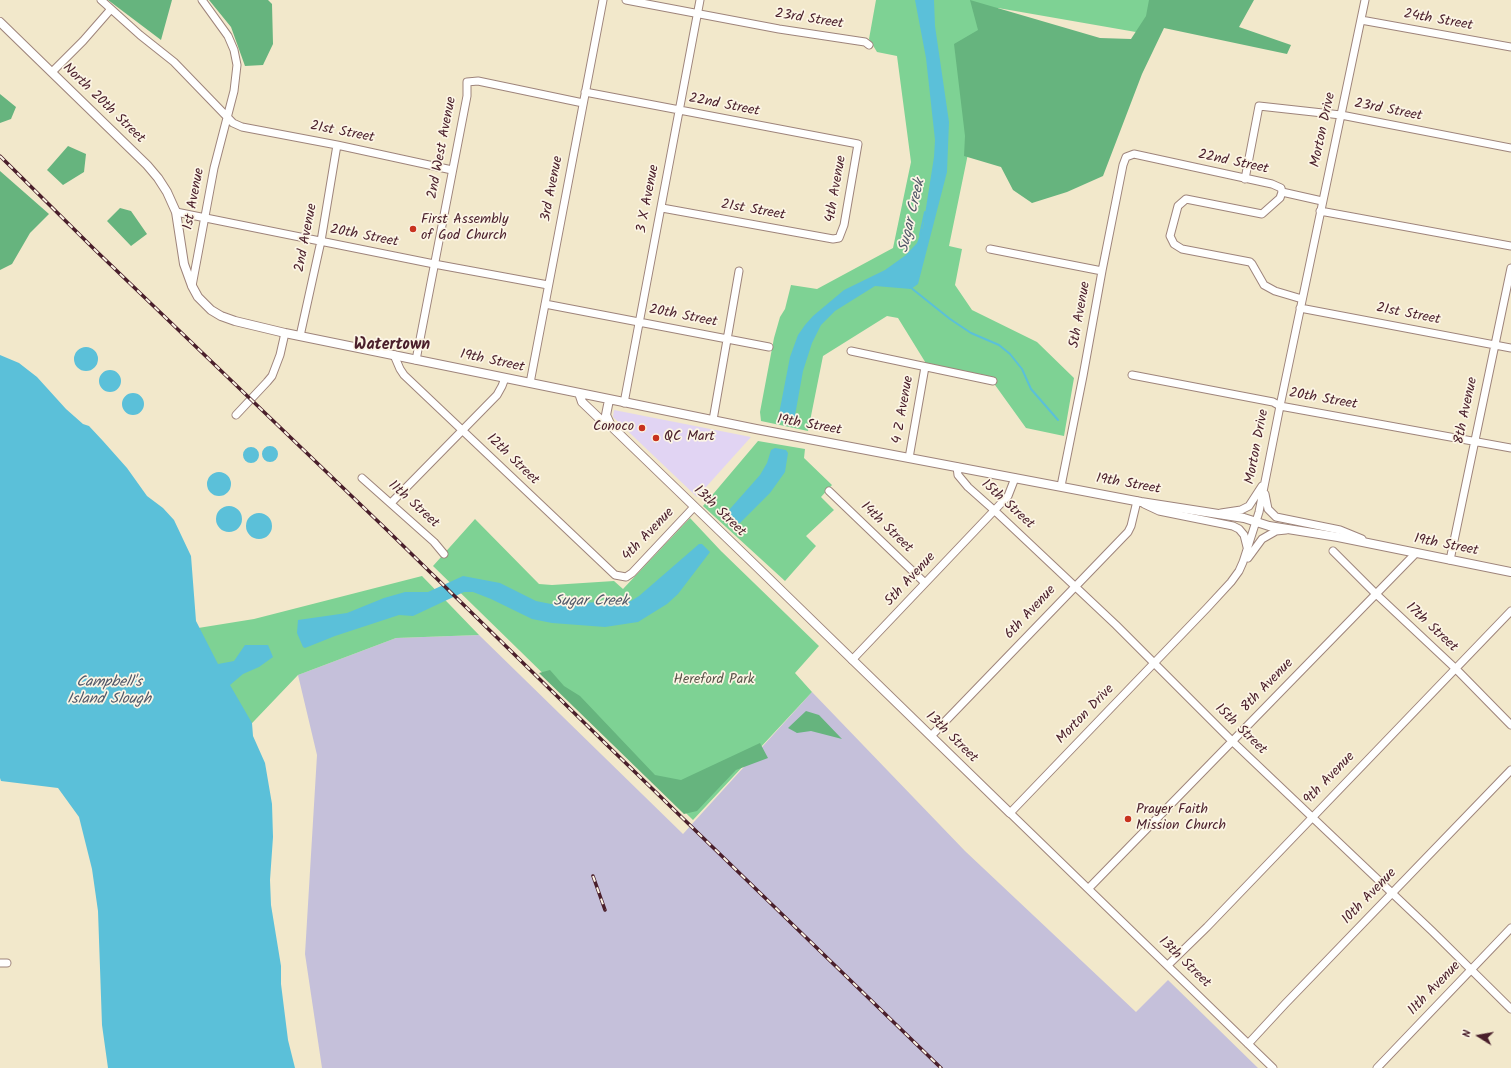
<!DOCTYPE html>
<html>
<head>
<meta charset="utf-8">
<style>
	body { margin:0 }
	#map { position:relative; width:1511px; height:1068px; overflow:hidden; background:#f2e8cb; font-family:Kalam,sans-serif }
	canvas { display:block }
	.north { position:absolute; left:1459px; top:1016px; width:40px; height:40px; -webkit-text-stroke:3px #fcf5e5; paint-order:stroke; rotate:281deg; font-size:11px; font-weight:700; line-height:16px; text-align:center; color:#4a1f2b }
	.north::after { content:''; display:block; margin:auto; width:14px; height:18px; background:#4a1f2b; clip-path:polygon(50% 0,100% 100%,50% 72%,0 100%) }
</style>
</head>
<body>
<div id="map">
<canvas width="1511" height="1068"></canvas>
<div class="north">N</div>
</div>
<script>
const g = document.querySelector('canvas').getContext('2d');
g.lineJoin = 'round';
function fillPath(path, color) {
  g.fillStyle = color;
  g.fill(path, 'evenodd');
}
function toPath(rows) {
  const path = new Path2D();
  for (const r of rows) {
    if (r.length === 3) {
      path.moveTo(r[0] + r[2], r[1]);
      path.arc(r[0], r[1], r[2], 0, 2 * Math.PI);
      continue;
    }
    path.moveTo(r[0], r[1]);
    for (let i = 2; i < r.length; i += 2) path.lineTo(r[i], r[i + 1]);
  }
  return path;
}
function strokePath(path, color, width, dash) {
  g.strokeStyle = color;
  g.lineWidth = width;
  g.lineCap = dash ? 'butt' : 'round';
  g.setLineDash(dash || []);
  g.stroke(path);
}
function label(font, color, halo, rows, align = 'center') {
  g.font = font + ' Kalam,sans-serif';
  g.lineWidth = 3.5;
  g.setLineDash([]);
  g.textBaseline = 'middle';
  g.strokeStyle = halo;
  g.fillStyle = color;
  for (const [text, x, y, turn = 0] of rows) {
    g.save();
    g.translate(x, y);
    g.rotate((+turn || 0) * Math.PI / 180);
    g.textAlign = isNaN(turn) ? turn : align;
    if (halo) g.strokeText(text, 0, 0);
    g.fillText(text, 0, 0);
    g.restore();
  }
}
fillPath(toPath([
	[614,410,751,437,697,497,613,417]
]), '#e1d4f3');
fillPath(toPath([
	[479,635,683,834,812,692,965,851,1136,1012,1168,980,1258,1068,322,1068,305,954,317,755,298,675,396,638]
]), '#c5c0da');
fillPath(toPath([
	[876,0,1160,0,1153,35,998,8,949,246,962,249,955,285,972,310,1037,342,1074,378,1064,436,1026,428,990,378,927,365,898,318,887,316,823,356,808,431,761,421,760,412,774,338,780,317,785,309,791,285,817,289,893,248,911,162,897,56,877,52,869,39],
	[758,441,805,449,804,458,832,485,821,497,834,510,806,536,816,546,785,581,703,506],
	[690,518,721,551,819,646,795,673,812,692,693,820,433,566,475,519,539,584,552,585,614,581,623,589],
	[422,576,479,635,396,638,298,675,234,742,192,629,254,619]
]), '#7ed294');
fillPath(toPath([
	[108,0,172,0,161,40],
	[209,0,268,0,272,4,273,44,263,65,245,66,231,27],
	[970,0,1100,38,1131,39,1146,16,1149,0,1254,0,1239,27,1291,45,1287,54,1164,28,1142,74,1103,176,1067,192,1032,203,1013,190,1001,167,964,156,965,136,954,44,978,30],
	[0,94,16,107,11,119,0,123],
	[68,146,86,154,84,172,63,185,47,170],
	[0,171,49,214,30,233,12,264,0,270],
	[120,208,131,211,147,234,131,246,107,221],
	[550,670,564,686,580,696,655,775,681,780,760,743,768,758,736,770,697,811,684,814,539,673],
	[806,711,819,715,842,739,811,731,797,733,788,728]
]), '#66b47e');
fillPath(toPath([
	[915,0,934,0,935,26,949,122,947,172,918,284,911,289,875,286,835,311,821,325,812,343,803,371,794,421,791,423,780,421,778,419,790,357,798,335,805,325,813,316,844,290,885,270,906,255,917,243,923,227,934,157,935,140,926,58],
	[86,359,12],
	[0,355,19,363,37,377,66,409,83,424,89,426,103,441,127,468,147,496,163,508,174,520,191,556,196,621,218,664,234,661,245,645,268,645,273,657,259,667,243,674,230,685,252,723,253,736,265,763,272,804,273,837,270,880,271,905,281,966,281,984,288,1040,295,1068,108,1068,102,1025,98,911,92,869,79,817,58,788,1,781,0,778],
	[110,381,11],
	[133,404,11],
	[270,454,8],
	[251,455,8],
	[775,448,786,450,788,453,785,472,770,493,740,523,737,523,729,515,729,510,760,475,767,463,771,450],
	[219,484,12],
	[229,519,13],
	[259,526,13],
	[699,544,702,544,710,552,678,594,667,604,638,622,605,627,552,623,532,619,491,599,473,592,464,592,413,616,399,615,335,636,305,648,303,647,297,633,298,620,347,613,384,598,405,592,428,592,463,576,500,583,536,601,551,604,631,601,639,596]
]), '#5bc0d9');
strokePath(toPath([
	[920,235,925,212],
	[910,287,950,319,971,333,999,345,1010,354,1022,369,1031,389,1058,420]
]), '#5bc0d9', 2);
const minor = toPath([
	[101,0,140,35,174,62,233,123,242,127,337,145,452,170],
	[626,0,779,29,865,42,869,45],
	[1361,20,1511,47],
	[52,72,83,41,111,9],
	[585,92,858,144,844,225,839,238,833,239,662,208],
	[1245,179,1259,106,1341,115,1511,148],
	[1282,192,1280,198,1262,214,1186,199,1178,206,1170,236,1174,244,1182,249,1250,262,1252,264,1264,285,1275,291,1302,299],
	[1320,211,1511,246],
	[176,212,434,264,548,285],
	[990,249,1102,271],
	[192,286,214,168,234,91,237,65,234,50,228,36,202,0],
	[545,304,769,347],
	[1300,308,1511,348],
	[300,336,321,241,337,145],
	[851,351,993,381],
	[394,355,400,369,404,375,615,575,626,577,632,573,694,507],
	[416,360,467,96,467,82,478,81,583,103],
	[1132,375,1273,402,1280,406,1511,448],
	[530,383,603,0],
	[624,403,700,0],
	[236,415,267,382,272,376,280,355,285,333],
	[713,420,739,271],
	[909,458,925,367],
	[957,467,958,475,968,487,995,511,1116,625,1232,741,1432,931,1511,1009],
	[362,478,434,542,444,554],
	[1061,486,1083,376,1102,271,1123,165,1126,157,1134,154,1272,184,1281,188,1282,192,1322,201],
	[829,491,925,583],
	[1265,494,1268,509,1276,517,1340,530,1362,539],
	[391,503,497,395,502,386,505,378],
	[1144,504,1159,511,1233,526,1239,529,1244,535,1247,547],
	[1221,513,1241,510,1249,506,1262,486],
	[1333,551,1375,593,1456,669,1511,725],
	[1248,558,1262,539,1276,531,1286,530],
	[1450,560,1511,268],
	[852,660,1008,496,1015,478],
	[931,736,1128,532,1131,526,1137,501],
	[1089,888,1415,554],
	[0,963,7,963],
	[1168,965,1207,927,1511,611],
	[1248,1044,1285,1004,1511,770],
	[1273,1068,1010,813,1207,608,1231,582,1239,571,1243,562,1259,512,1280,406,1365,0],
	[1377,1068,1511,928]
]);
const major = toPath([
	[0,22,147,165,158,178,167,192,176,212,184,264,192,286,198,297,211,310,221,316,235,321,285,333,756,429,1141,502,1244,518,1269,526,1338,537,1511,572],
	[579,393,582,402,604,423,611,426,755,565,1010,813],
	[609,400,606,415,611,426]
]);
strokePath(minor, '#9e847b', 9);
strokePath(major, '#9e847b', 10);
strokePath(minor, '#fff', 7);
strokePath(major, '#fff', 8);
const rail = toPath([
	[0,156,92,247,387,530,606,744,941,1068],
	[593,876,605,910]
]);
strokePath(rail, '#4a1f2b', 3.5);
strokePath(rail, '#fcf5e5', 2, [6]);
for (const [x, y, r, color] of [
	[413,229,4,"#c8321e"],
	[642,428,4,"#c8321e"],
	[656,438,4,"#c8321e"],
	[1128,819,4,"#c8321e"]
]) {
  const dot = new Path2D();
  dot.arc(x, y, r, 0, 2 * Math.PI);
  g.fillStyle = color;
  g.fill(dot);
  strokePath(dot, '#fcf5e5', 1.5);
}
label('14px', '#4a1f2b', '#fcf5e5', [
	["23rd Street",809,20,9],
	["24th Street",1438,21,10],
	["North 20th Street",103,104,44],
	["22nd Street",724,106,11],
	["23rd Street",1388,111,11],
	["Morton Drive",1324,130,-78],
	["21st Street",342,133,11],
	["2nd West Avenue",443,148,-79],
	["22nd Street",1233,163,12],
	["3rd Avenue",553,189,-79],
	["4th Avenue",837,189,-80],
	["1st Avenue",195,199,-79],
	["3 X Avenue",649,199,-79],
	["21st Street",753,211,10],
	["20th Street",364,237,11],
	["2nd Avenue",307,238,-79],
	["5th Avenue",1081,315,-80],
	["21st Street",1408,315,11],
	["20th Street",683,317,11],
	["19th Street",492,362,12],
	["20th Street",1323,400,10],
	["4 Z Avenue",904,410,-80],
	["8th Avenue",1467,411,-78],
	["19th Street",809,426,10],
	["Morton Drive",1258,447,-79],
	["12th Street",512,460,44],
	["19th Street",1128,485,10],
	["11th Street",413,505,42],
	["15th Street",1007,505,42],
	["13th Street",719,512,44],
	["14th Street",886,528,44],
	["4th Avenue",649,535,-46],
	["19th Street",1446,546,11],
	["5th Avenue",911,580,-47],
	["6th Avenue",1031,613,-47],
	["17th Street",1431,628,43],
	["8th Avenue",1268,686,-46],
	["Morton Drive",1086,715,-46],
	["15th Street",1240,730,44],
	["13th Street",951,738,44],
	["9th Avenue",1330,779,-46],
	["10th Avenue",1370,897,-46],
	["13th Street",1184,963,44],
	["11th Avenue",1435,989,-46]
]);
label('14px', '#4a1f2b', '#fcf5e5', [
	["First Assembly",421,221],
	["of God Church",421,237],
	["Conoco",634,428,"right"],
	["QC Mart",664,438],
	["Prayer Faith",1136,811],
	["Mission Church",1136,827]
], 'left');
label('14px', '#5a554a', '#fcf5e5', [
	["Hereford Park",714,681]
]);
label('italic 15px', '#505768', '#fcf5e5', [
	["Sugar Creek",913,216,-77],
	["Sugar Creek",591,602],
	["Campbell's",109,683],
	["Island Slough",109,700]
]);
label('bold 16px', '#4a1f2b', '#fcf5e5', [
	["Watertown",392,346]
]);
</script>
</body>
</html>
